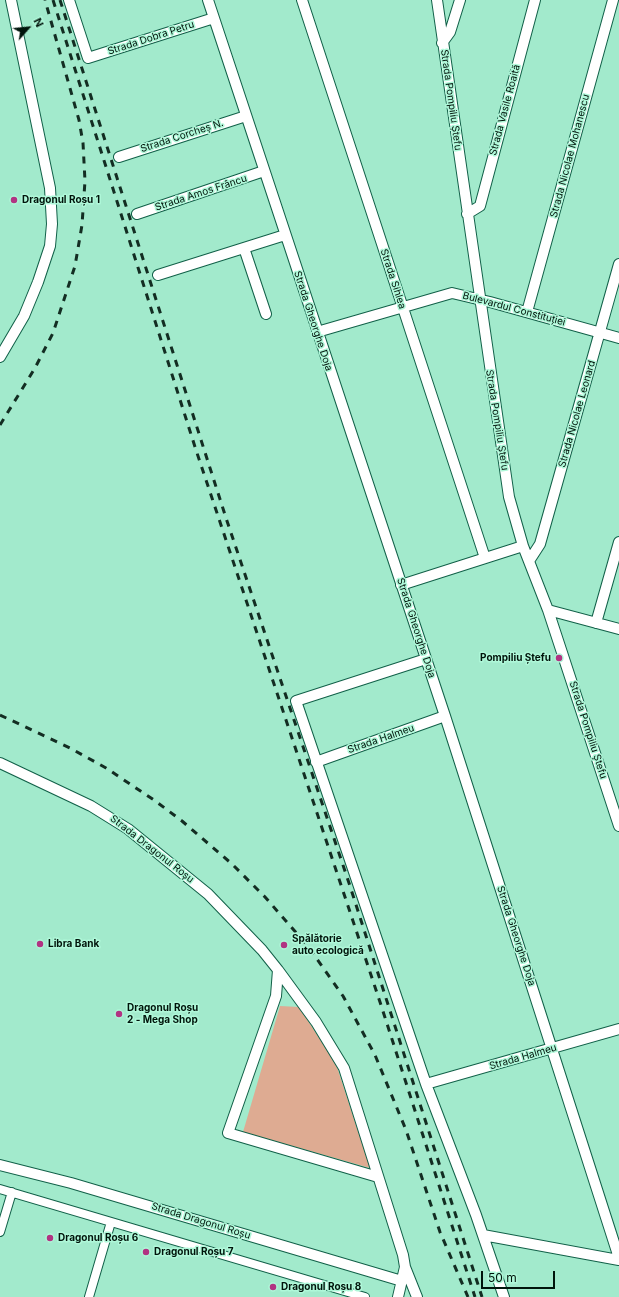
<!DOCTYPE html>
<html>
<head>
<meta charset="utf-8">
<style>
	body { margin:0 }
	#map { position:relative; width:619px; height:1297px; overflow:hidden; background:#a2eacc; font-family:Inter,sans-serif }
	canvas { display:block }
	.north { position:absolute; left:8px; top:8px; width:40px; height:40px; -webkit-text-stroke:3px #aff8d9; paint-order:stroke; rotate:63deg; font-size:11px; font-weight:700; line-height:16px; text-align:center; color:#00140b }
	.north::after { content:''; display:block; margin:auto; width:14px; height:18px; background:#00140b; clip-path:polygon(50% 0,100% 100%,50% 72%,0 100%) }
	.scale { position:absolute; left:481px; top:1271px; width:74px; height:18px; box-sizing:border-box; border:2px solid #00140b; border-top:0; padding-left:5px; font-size:12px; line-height:14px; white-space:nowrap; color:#00140b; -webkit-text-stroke:3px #aff8d9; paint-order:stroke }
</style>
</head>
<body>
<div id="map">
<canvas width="619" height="1297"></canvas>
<div class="north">N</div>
<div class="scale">50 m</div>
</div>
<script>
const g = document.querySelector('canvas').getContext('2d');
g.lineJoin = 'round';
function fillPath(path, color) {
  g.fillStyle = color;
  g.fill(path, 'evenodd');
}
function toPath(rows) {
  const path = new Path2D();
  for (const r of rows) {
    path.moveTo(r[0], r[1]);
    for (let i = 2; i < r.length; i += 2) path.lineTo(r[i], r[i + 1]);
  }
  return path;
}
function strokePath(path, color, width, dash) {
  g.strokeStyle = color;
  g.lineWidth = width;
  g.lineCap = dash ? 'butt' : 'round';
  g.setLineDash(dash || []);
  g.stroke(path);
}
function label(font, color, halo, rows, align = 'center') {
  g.font = font + ' Inter,sans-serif';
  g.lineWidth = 3;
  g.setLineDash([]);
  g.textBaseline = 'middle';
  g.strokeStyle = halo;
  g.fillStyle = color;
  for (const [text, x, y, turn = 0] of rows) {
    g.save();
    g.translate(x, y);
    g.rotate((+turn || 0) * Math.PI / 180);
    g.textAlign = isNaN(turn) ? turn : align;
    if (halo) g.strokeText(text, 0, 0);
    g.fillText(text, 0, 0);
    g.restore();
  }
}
fillPath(toPath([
	[280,1006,299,1007,336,1064,370,1168,243,1132]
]), '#deab92');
const pedestrian = toPath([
	[0,1189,365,1297],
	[0,1232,12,1192],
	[89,1297,111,1222]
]);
const minor = toPath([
	[69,0,88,58,214,18],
	[208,0,445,716,619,1258],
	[302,0,485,558],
	[437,0,509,497,523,546,548,610,619,826],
	[442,43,450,32,460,0],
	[119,157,246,116],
	[137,214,264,171],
	[467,214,480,206,535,0],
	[244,248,266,314],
	[158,275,285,235],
	[527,312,613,0],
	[317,332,452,293,490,302,619,338],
	[0,357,24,316,38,282,50,246,52,224,50,188,11,0],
	[529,561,540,544,619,264],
	[401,585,523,546],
	[548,610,619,629],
	[596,623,619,542],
	[426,659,296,701,426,1084,476,1215,504,1297],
	[316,762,445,716],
	[0,763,91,806,128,829,208,894,262,950,278,970,316,1022,344,1068,403,1255,405,1267,398,1297],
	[278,970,276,996,228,1133,378,1177],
	[426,1084,619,1029],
	[0,1165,71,1183,402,1281],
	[483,1235,619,1260],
	[405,1267,417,1297]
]);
strokePath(pedestrian, '#116048', 10);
strokePath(minor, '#116048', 12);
strokePath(pedestrian, '#fff', 8);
strokePath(minor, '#fff', 10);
strokePath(toPath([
	[53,0,196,450,380,1002,475,1297],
	[60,0,227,521,349,883,482,1297],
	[0,425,35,368,53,333,75,266,82,225,85,181,83,143,79,120,45,0],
	[0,715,70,748,106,768,154,800,182,821,232,864,265,897,307,945,343,996,375,1055,406,1130,440,1232,468,1297]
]), '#132d22', 3, [7, 7]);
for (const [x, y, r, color] of [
	[14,200,4,"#b13382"],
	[559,658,4,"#b13382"],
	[40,944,4,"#b13382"],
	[284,945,4,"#b13382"],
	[119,1014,4,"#b13382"],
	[50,1238,4,"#b13382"],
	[146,1252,4,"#b13382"],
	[273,1287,4,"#b13382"]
]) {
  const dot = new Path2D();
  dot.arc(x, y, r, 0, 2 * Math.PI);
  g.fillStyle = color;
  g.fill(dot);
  strokePath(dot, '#aff8d9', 1.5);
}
label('10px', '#00140b', '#aff8d9', [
	["Strada Dobra Petru",151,38,-18],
	["Strada Pompiliu Ștefu",451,100,82],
	["Strada Vasile Roaită",505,110,-75],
	["Strada Corcheș N.",182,136,-18],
	["Strada Nicolae Mohanescu",570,156,-75],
	["Strada Amos Frâncu",201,193,-18],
	["Strada Sihlea",393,279,72],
	["Bulevardul Constituției",514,309,15],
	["Strada Gheorghe Doja",313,321,72],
	["Strada Nicolae Leonard",577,414,-74],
	["Strada Pompiliu Ștefu",497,420,81],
	["Strada Gheorghe Doja",416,628,72],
	["Strada Pompiliu Ștefu",588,730,72],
	["Strada Halmeu",381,739,-19],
	["Strada Dragonul Roșu",152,849,38],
	["Strada Gheorghe Doja",516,936,72],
	["Strada Halmeu",523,1057,-16],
	["Strada Dragonul Roșu",201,1221,17]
]);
label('bold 10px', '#00140b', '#aff8d9', [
	["Dragonul Roșu 1",22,200],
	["Pompiliu Ștefu",551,658,"right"],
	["Spălătorie",292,939],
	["auto ecologică",292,951],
	["Libra Bank",48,944],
	["Dragonul Roșu",127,1008],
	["2 - Mega Shop",127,1020],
	["Dragonul Roșu 6",58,1238],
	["Dragonul Roșu 7",154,1252],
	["Dragonul Roșu 8",281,1287]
], 'left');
</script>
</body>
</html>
